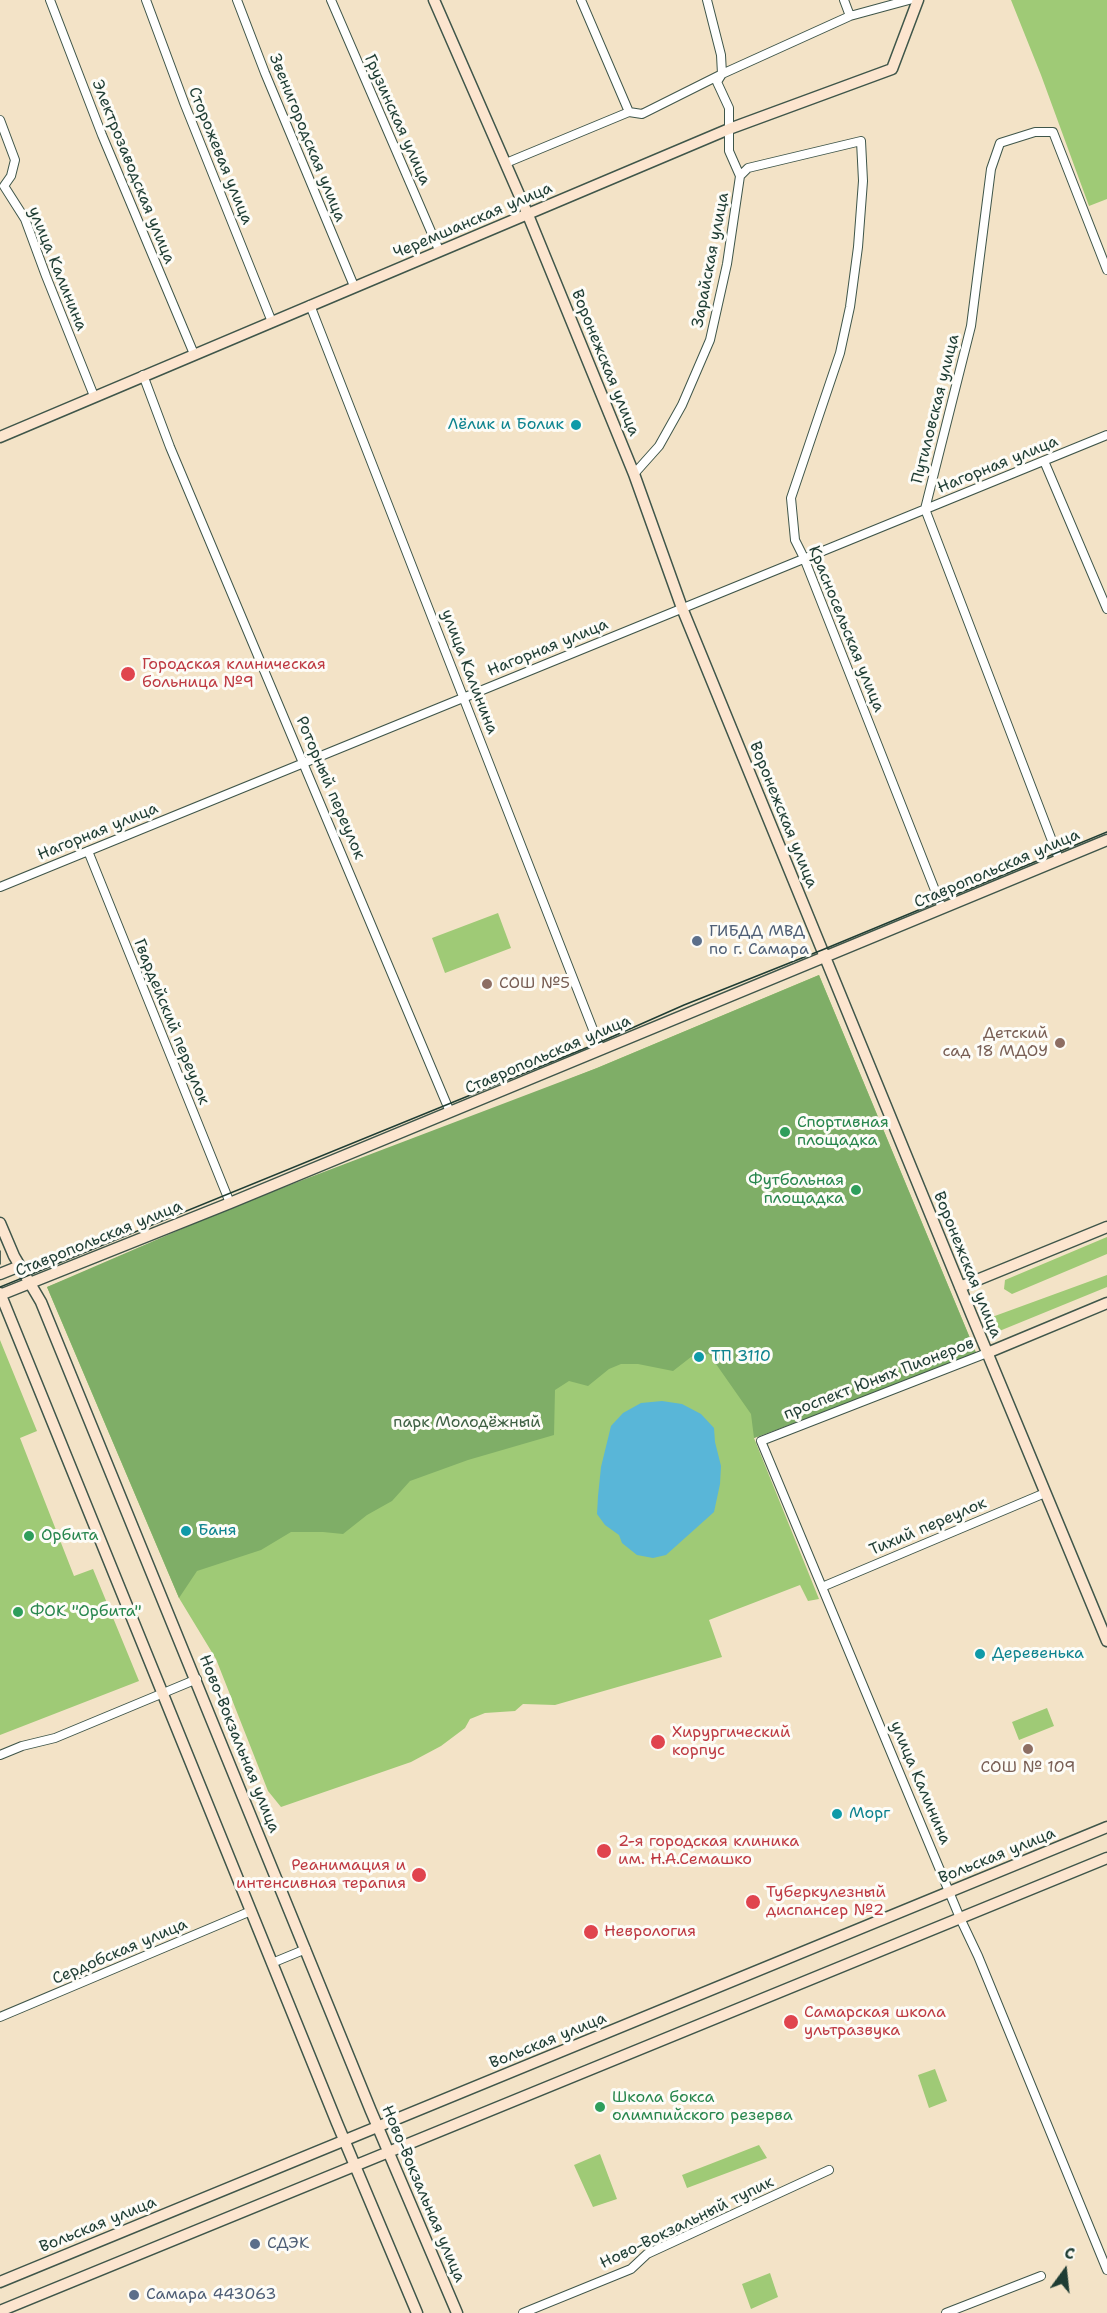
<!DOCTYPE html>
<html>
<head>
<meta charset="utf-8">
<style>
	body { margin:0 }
	#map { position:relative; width:1107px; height:2313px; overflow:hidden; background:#f3e3c7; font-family:"Shantell Sans",sans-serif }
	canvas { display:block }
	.north { position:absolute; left:1035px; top:2241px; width:60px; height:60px; -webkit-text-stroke:4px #fdfcf7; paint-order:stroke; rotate:15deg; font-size:16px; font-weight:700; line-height:24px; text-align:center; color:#1f3d34 }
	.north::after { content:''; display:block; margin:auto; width:21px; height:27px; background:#1f3d34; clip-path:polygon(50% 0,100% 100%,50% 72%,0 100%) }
</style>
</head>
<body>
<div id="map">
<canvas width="1107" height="2313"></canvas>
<div class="north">С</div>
</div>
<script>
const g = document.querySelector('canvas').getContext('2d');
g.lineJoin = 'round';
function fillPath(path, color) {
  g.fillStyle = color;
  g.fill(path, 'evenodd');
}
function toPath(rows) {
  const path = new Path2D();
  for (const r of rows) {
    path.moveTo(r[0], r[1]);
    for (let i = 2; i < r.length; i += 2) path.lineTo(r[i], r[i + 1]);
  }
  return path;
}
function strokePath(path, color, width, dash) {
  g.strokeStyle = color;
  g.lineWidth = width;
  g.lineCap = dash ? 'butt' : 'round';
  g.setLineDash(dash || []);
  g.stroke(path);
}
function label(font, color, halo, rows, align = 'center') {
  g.font = font + ' "Shantell Sans",sans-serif';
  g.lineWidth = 6;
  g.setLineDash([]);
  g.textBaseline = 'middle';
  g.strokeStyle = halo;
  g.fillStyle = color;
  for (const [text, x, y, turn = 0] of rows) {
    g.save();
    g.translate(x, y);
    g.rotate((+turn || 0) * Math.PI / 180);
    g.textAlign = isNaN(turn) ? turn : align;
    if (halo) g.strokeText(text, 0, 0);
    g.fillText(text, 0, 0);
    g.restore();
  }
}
fillPath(toPath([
	[1011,0,1107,0,1107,199,1089,206,1041,75],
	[498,913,511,948,445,973,432,938],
	[819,975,977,1355,754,1438,819,1599,808,1601,800,1585,709,1620,722,1657,555,1705,523,1704,515,1711,485,1713,470,1719,465,1728,441,1746,411,1762,281,1807,268,1791,216,1659,179,1598,47,1287,597,1068],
	[1107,1237,1107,1254,1012,1294,1004,1289,1005,1280],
	[1107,1275,1107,1287,992,1334,986,1327,992,1317],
	[0,1340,37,1431,20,1438,74,1576,93,1569,139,1681,0,1735],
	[1047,1708,1054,1726,1019,1740,1012,1722],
	[935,2069,947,2101,929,2108,918,2075],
	[759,2145,767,2158,687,2188,682,2175],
	[600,2154,617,2199,593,2207,574,2165],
	[770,2273,778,2297,751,2309,742,2284]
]), '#9fca76');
fillPath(toPath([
	[819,975,977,1355,754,1438,751,1414,709,1354,691,1357,673,1371,638,1364,621,1364,609,1369,588,1386,569,1381,555,1390,554,1435,468,1460,410,1481,392,1501,367,1515,343,1534,323,1532,291,1532,261,1550,197,1571,179,1598,47,1287,237,1205,597,1068]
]), '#7fae67');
fillPath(toPath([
	[662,1401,682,1404,701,1414,714,1428,715,1442,721,1466,720,1484,714,1512,666,1555,653,1558,637,1555,622,1543,619,1535,605,1525,597,1514,598,1496,601,1467,611,1426,623,1413,641,1403]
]), '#59b6d8');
const street = toPath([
	[50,0,102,135,194,354],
	[146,0,185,105,272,322],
	[237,0,265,73,354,286],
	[331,0,439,250],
	[581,0,629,112],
	[844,0,850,16],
	[0,120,15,160,11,176,4,186,25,219,46,276,94,396],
	[506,163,629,112,642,114,722,74,850,16,909,0],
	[740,176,748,168,861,141,863,181,858,247,850,307,840,353,791,498,795,540,804,558,942,908],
	[310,305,601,1050],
	[143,375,170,447,450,1112],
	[1044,461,1107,609],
	[634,474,659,446,682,405,710,340,727,264,740,176,729,151,729,108,717,82,722,74,721,55,707,0],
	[88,851,230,1203],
	[1059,859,925,509,971,326,991,169,1000,143,1035,132,1053,132,1107,270],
	[0,887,1107,435],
	[987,1353,761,1441,960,1918,978,1956,1107,2270],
	[822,1587,1045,1493],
	[0,1755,22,1746,55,1738,197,1679],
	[272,1963,306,1949],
	[0,2017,251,1911],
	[523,2313,631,2269,647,2254,829,2170],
	[946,2313,1041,2276]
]);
const secondary = toPath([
	[434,0,528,215,634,474,682,608,972,1316,1107,1641],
	[0,437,729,129,892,69,918,0],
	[0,1223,14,1256,41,1302,371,2111,457,2313],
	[0,1274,20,1266],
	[960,1287,1107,1227],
	[0,1293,337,2123,417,2313],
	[0,1295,230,1203,1107,840],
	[987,1353,1107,1303],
	[0,2282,1107,1827],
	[0,2311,1107,1858]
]);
strokePath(street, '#3f564a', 10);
strokePath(secondary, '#3f564a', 13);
strokePath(street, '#fff', 8);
strokePath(secondary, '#fce5cf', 10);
strokePath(toPath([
	[0,1251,0,1264],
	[0,1287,598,1043,684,1005,822,950,1107,832]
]), '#1f3d34', 1.5);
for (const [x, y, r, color] of [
	[576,425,6,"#0f9aa8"],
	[128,674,8,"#e0444e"],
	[697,941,6,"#5c6f8a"],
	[487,984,6,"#8d6e63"],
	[1060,1043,6,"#8d6e63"],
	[785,1132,6,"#2e9e5b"],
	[856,1190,6,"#2e9e5b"],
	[699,1357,6,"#0f9aa8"],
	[186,1531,6,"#0f9aa8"],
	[29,1536,6,"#2e9e5b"],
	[18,1612,6,"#2e9e5b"],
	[980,1654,6,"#0f9aa8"],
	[658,1742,8,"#e0444e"],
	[1028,1749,6,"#8d6e63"],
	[837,1814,6,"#0f9aa8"],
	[604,1851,8,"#e0444e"],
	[419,1875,8,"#e0444e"],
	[753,1902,8,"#e0444e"],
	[591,1932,8,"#e0444e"],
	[791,2022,8,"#e0444e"],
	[600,2107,6,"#2e9e5b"],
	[255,2244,6,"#5c6f8a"],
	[134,2295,6,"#5c6f8a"]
]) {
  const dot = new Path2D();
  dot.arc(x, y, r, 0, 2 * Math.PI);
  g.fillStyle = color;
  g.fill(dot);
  strokePath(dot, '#fdfcf7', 2);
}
label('16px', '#1f3d34', '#fdfcf7', [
	["Грузинская улица",397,120,66],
	["Звенигородская улица",307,138,68],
	["Сторожевая улица",220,156,68],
	["Электрозаводская улица",133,172,68],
	["Черемшанская улица",473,221,-23],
	["Зарайская улица",711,260,-79],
	["улица Калинина",57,269,68],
	["Воронежская улица",605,363,68],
	["Путиловская улица",936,409,-76],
	["Нагорная улица",998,465,-22],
	["Красносельская улица",846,629,68],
	["Нагорная улица",548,648,-22],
	["улица Калинина",469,672,69],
	["Роторный переулок",330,788,67],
	["Воронежская улица",783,815,68],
	["Нагорная улица",98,832,-22],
	["Ставропольская улица",997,869,-23],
	["Гвардейский переулок",171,1022,68],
	["Ставропольская улица",548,1055,-23],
	["Ставропольская улица",99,1239,-22],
	["Воронежская улица",967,1265,68],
	["проспект Юных Пионеров",879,1379,-21],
	["Тихий переулок",928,1527,-23],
	["Ново-Вокзальная улица",239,1744,68],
	["улица Калинина",920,1783,67],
	["Вольская улица",997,1856,-22],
	["Сердобская улица",120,1952,-23],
	["Вольская улица",548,2041,-22],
	["Ново-Вокзальная улица",423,2194,67],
	["Ново-Вокзальный тупик",687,2223,-26],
	["Вольская улица",98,2225,-22]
]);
label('16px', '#0d838f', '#fdfcf7', [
	["Лёлик и Болик",564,425,"right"],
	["ТП 3110",711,1357],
	["Баня",198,1531],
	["Деревенька",992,1654],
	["Морг",849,1814]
], 'left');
label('16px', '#be3a42', '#fdfcf7', [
	["Городская клиническая",142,665],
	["больница №9",142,683],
	["Хирургический",672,1733],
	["корпус",672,1751],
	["2-я городская клиника",618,1842],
	["им. Н.А.Семашко",618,1860],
	["Реанимация и",406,1866,"right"],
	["интенсивная терапия",406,1884,"right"],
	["Туберкулезный",766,1893],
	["диспансер №2",766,1911],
	["Неврология",604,1932],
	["Самарская школа",804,2013],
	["ультразвука",804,2031]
], 'left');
label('16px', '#4e5e75', '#fdfcf7', [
	["ГИБДД МВД",709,932],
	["по г. Самара",709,950],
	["СДЭК",267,2244],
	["Самара 443063",146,2295]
], 'left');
label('16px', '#785e54', '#fdfcf7', [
	["СОШ №5",499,984],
	["Детский",1048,1034,"right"],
	["сад 18 МДОУ",1048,1052,"right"],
	["СОШ № 109",1028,1768,"center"]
], 'left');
label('16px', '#27864d', '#fdfcf7', [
	["Спортивная",797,1123],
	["площадка",797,1141],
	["Футбольная",844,1181,"right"],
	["площадка",844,1199,"right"],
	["Орбита",41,1536],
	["ФОК \"Орбита\"",30,1612],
	["Школа бокса",612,2098],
	["олимпийского резерва",612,2116]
], 'left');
label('16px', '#3f6044', '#fdfcf7', [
	["парк Молодёжный",467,1423]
]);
</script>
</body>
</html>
